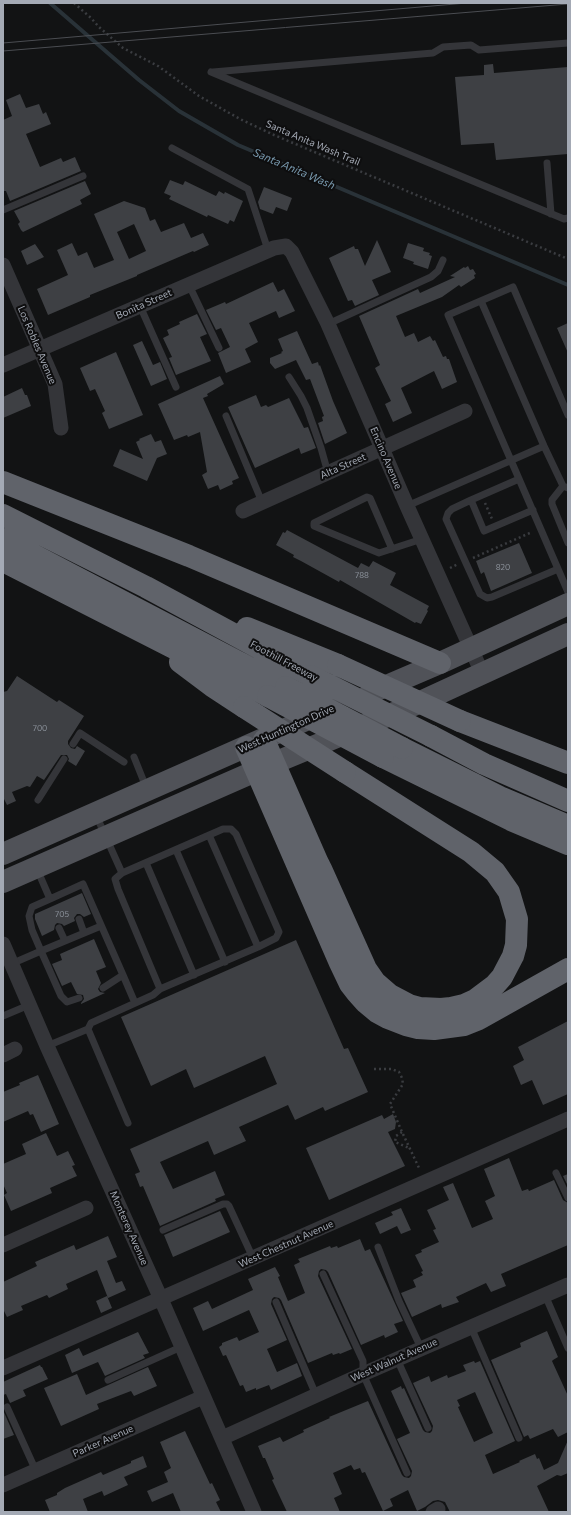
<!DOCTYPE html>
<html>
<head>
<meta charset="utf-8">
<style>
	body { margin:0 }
	#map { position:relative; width:571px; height:1515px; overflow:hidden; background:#121314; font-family:Commissioner,sans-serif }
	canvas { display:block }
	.frame { position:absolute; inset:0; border:4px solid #a4aab5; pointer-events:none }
</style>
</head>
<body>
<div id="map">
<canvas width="571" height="1515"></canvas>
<div class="frame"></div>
</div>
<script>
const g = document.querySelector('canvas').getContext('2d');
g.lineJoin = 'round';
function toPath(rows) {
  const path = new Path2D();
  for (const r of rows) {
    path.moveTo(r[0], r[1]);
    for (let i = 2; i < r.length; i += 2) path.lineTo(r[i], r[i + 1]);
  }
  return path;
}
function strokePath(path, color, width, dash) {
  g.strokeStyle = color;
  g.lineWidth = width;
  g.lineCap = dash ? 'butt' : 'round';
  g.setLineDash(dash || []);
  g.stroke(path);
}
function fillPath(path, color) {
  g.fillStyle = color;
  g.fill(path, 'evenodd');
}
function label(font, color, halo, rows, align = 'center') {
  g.font = font + ' Commissioner,sans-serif';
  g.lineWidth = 4;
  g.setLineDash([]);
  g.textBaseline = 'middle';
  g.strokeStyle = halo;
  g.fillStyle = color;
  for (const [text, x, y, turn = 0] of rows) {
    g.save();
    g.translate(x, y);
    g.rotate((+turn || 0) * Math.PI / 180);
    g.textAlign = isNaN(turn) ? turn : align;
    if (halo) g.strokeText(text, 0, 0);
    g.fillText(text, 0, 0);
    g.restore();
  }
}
strokePath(toPath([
	[50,3,139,80,179,111,238,145,568,285]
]), '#293238', 4);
fillPath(toPath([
	[493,64,494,73,568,67,568,154,496,160,494,143,461,145,455,77,484,75,484,65],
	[20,94,26,108,39,104,43,114,46,112,51,124,26,134,40,167,61,158,63,162,75,157,81,171,10,201,6,191,3,191,3,120,12,116,6,100],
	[170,180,183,185,185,181,216,196,219,191,224,194,225,192,243,201,234,222,230,220,228,224,208,215,207,217,169,199,171,196,164,193],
	[85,181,91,194,80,200,82,204,23,232,21,230,18,224,20,222,14,211],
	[264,187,292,198,287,211,276,207,273,214,260,209,258,202],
	[124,201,145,208,150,221,155,219,161,232,184,223,191,238,203,233,209,245,194,252,193,251,137,275,137,276,90,295,90,297,48,315,37,289,68,275,57,250,72,243,78,256,87,252,94,268,114,260,94,214],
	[134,224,146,251,129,259,117,232],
	[377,240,391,272,372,280,379,295,355,306,352,300,348,301,329,258,354,246,355,249,358,249,365,266],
	[408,243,424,248,423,251,430,253,429,255,432,256,428,269,413,264,414,262,403,258],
	[35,244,44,257,27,265,21,251],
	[468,266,470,270,473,269,476,274,474,275,475,278,461,287,459,285,442,297,396,316,405,337,414,333,418,342,430,336,433,341,435,340,443,357,446,356,447,359,449,359,457,382,442,389,434,371,401,388,412,413,393,422,385,404,391,401,375,368,380,365,359,316,418,289,420,293,455,277,450,276,464,267,465,268],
	[273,282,278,292,284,289,295,311,279,318,276,311,249,323,258,342,245,349,251,362,226,373,218,353,230,347,221,328,216,330,206,310,225,302,226,304],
	[197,314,207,334,200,337,211,361,176,375,169,358,172,357,163,338,169,335,167,330,180,324,179,322],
	[568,323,568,353,557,328],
	[297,331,312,364,318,362,319,366,320,365,333,401,347,433,325,444,318,423,323,421,322,417,324,416,310,379,306,380,296,360,275,369,270,363,270,358,282,353,281,352,283,351,278,339],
	[142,341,153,365,160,362,167,379,151,386,133,345],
	[116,352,143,415,109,429,102,413,105,411,95,389,90,391,80,368],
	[220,376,224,384,207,394,208,396,203,398,239,478,232,481,233,484,220,490,218,485,208,489,202,475,207,472,200,432,188,437,187,435,174,440,158,404],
	[22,388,25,395,27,395,31,406,3,418,3,397],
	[256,395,261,407,266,405,268,407,289,398,304,428,308,427,316,448,301,454,299,448,255,468,228,407],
	[151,434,155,442,161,440,167,454,157,458,147,481,113,466,120,449,143,459,136,442,140,440,139,439],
	[287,530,358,568,361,563,369,567,373,561,396,573,390,585,429,606,427,610,428,611,421,624,416,622,415,623,340,580,339,582,301,561,293,557,294,555,276,545,283,532,285,533],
	[519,543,532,573,491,591,484,572,481,574,476,561],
	[17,676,57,702,59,700,84,716,68,741,68,744,71,748,75,749,77,746,85,751,76,766,68,761,69,759,67,755,61,755,44,780,37,776,30,787,27,786,12,792,16,801,7,805,3,797,3,692,7,691],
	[82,893,91,914,84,917,80,914,77,914,74,918,75,921,64,926,62,924,57,923,55,925,54,930,42,936,35,919,35,914],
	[94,939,106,967,96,971,101,983,98,989,100,992,105,993,81,1004,81,1003,84,999,83,995,77,994,71,982,62,986,52,964,62,960,60,954],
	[296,940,344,1049,348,1048,368,1092,325,1111,323,1107,295,1120,288,1105,239,1127,246,1141,214,1155,208,1141,160,1162,173,1189,215,1171,225,1195,215,1199,216,1201,160,1226,143,1186,140,1187,135,1174,140,1172,130,1149,277,1084,265,1056,194,1088,186,1069,151,1086,121,1017],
	[568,1021,568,1094,543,1105,532,1080,521,1085,513,1066,524,1060,518,1047],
	[38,1075,59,1124,41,1132,33,1114,30,1115,28,1111,3,1122,3,1092,20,1085,19,1083],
	[393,1114,396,1122,395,1129,388,1132,405,1166,329,1200,306,1148,382,1115,384,1119],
	[46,1133,57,1156,68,1151,75,1165,72,1166,77,1176,50,1188,52,1193,11,1211,4,1195,7,1193,3,1184,3,1164,26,1154,22,1144],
	[509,1158,522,1191,528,1189,529,1191,554,1180,563,1200,568,1203,568,1245,501,1274,506,1286,491,1292,486,1283,456,1297,459,1302,442,1308,441,1304,412,1317,401,1293,416,1287,413,1280,423,1275,421,1272,423,1271,415,1255,422,1252,421,1250,439,1242,433,1230,436,1229,427,1210,449,1200,443,1187,453,1183,472,1228,493,1219,485,1201,495,1196,484,1169],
	[568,1174,568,1186,563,1176],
	[401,1208,411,1230,401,1234,397,1226,380,1234,375,1223,393,1215,391,1212],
	[220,1211,230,1232,173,1257,164,1235],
	[108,1236,117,1257,107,1261,116,1283,122,1281,126,1290,108,1298,97,1270,66,1284,68,1289,49,1298,47,1295,21,1306,23,1310,7,1317,3,1309,3,1282,35,1267,37,1266,35,1262,74,1245,76,1250],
	[360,1239,365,1251,370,1249,403,1321,394,1324,398,1332,385,1338,384,1335,361,1345,328,1272,326,1270,321,1269,319,1271,318,1276,352,1349,340,1354,339,1353,333,1355,332,1353,308,1363,281,1300,279,1298,274,1297,272,1299,271,1304,287,1340,267,1349,277,1372,297,1363,302,1376,271,1390,269,1385,256,1390,256,1388,246,1392,243,1385,240,1386,226,1355,223,1356,219,1347,222,1345,222,1343,237,1337,239,1341,259,1332,249,1310,203,1331,193,1308,208,1301,212,1309,253,1290,248,1279,275,1267,280,1276,278,1277,288,1301,305,1293,294,1265,300,1262,298,1259,330,1246,331,1248,337,1246,338,1248],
	[107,1296,112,1308,101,1313,96,1301],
	[547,1331,558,1357,553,1360,552,1361,568,1396,568,1432,558,1437,553,1429,530,1439,528,1435,524,1437,491,1360,521,1347,520,1343],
	[138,1332,149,1353,143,1355,145,1358,105,1376,98,1362,72,1373,65,1355,79,1348,83,1356],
	[474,1361,475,1363,480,1361,515,1441,485,1455,493,1474,520,1462,519,1461,535,1454,537,1459,539,1458,544,1470,558,1463,568,1440,568,1473,561,1476,557,1475,537,1486,549,1512,450,1512,445,1502,438,1500,433,1501,425,1507,417,1511,408,1490,390,1499,393,1506,383,1511,365,1472,362,1473,360,1468,354,1470,351,1465,333,1473,342,1494,334,1498,340,1512,287,1512,272,1480,274,1479,265,1458,263,1458,258,1446,280,1437,283,1442,304,1432,303,1430,330,1418,329,1417,368,1401,402,1475,404,1477,409,1478,411,1476,412,1471,397,1439,410,1433,391,1391,401,1386,402,1389,404,1388,423,1430,425,1432,430,1433,432,1431,433,1426,413,1383,429,1376,431,1382,447,1375,448,1378,466,1371,463,1365],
	[475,1392,493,1433,474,1442,458,1407,460,1406,457,1400],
	[40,1365,41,1367,42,1367,48,1379,23,1390,26,1396,10,1403,6,1394,3,1395,3,1382],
	[148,1367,157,1386,134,1396,131,1391,97,1404,99,1409,61,1426,44,1388,77,1374,86,1395],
	[3,1410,14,1435,3,1439],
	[185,1431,210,1484,212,1483,220,1500,216,1502,221,1512,181,1512,173,1493,152,1502,147,1491,168,1482,164,1472,171,1468,160,1442],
	[143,1456,147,1467,124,1477,128,1485,104,1496,102,1491,83,1499,88,1512,50,1512,45,1500,57,1495,57,1493,65,1488,101,1472,103,1475,131,1463,131,1461]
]), '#3e4044');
strokePath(toPath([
	[74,3,91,18,99,27,123,48,158,66,199,96,240,119,274,135,568,259],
	[485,503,492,519],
	[473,558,532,532],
	[450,568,458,564],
	[374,1069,392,1069,399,1072,402,1078,403,1084,390,1104,402,1132,420,1170],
	[402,1132,396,1136,395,1142,409,1148]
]), '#3a3c40', 2.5, [2, 3]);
strokePath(toPath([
	[211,72,564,219,568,218],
	[213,72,433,53,443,47,471,45,479,50,568,43],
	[172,148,248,189,268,250],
	[547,163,551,214],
	[3,210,83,176],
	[189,285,219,348],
	[481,301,544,446,563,486,568,488],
	[140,306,176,387],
	[328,324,431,277,438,271,443,260],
	[289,377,301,396,307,408,321,448,328,473],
	[568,415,513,287,448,315,568,592],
	[226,416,262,502],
	[519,479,471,500,484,531,533,510],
	[563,486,552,500,552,504,568,543],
	[471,500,452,509,448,513,446,519,480,594,487,598,492,597,558,569],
	[407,506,544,446],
	[392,549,370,498,367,497,314,523,314,526,379,553,422,539],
	[73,744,80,733,124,762],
	[134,757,146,787],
	[38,800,64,759],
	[96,815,122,873,115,879,118,889,160,989,258,947,276,938,279,932,236,834,231,829,223,829,122,873],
	[209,835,258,947],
	[176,850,225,962],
	[146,863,194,975],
	[50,899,83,884,123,975,103,988],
	[79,919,84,933],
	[59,928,65,941],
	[11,964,41,951,32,930,29,916,32,907,50,899,37,869],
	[123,975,135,1003],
	[79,998,67,1002,61,996,41,951,101,926],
	[3,1016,29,1005],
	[88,1029,128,1123],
	[47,1046,88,1029,91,1023,153,995,160,989],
	[556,1173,568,1198],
	[163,1230,223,1204,227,1204,229,1206,253,1258],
	[378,1247,399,1301,421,1348],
	[323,1274,363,1361,363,1374,407,1473],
	[545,1295,568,1348],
	[276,1302,316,1395],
	[471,1327,519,1438],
	[397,1359,428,1428],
	[108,1380,181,1347],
	[7,1407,36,1471]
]), '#343539', 7);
strokePath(toPath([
	[3,265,55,384,61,428],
	[3,365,274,248,286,246,292,252,328,324,407,506,482,673],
	[243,511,465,411],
	[3,944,47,1046,161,1299,254,1512],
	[3,1055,15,1049],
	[3,1245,86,1208],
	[3,1368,568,1119],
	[222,1438,363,1374,568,1285],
	[3,1485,203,1397],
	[433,1512,438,1509]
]), '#343539', 15);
strokePath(toPath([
	[370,693,440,663,568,604],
	[3,854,324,712],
	[3,882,274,763,416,704,568,634]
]), '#505258', 22);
strokePath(toPath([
	[3,482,189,556,440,663],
	[3,515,146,587,311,676],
	[3,539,286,687],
	[3,561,268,696],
	[247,628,338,665],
	[180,662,212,686,244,707],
	[460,721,568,763],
	[431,736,484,764,568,801],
	[264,740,317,861,322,871,366,969,375,982,390,995,409,1005,420,1008,441,1009,451,1008,464,1005,475,1000,495,985,502,977,513,956,516,945,517,919,509,892,495,872,471,852,345,772],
	[246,747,340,963,350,984,357,993,365,1002,377,1012,388,1018,406,1025,418,1028,434,1029,464,1025,479,1019,568,969],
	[402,748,500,797,568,826],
	[383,757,511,820,568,844]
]), '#60636a', 22);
strokePath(toPath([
	[3,43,467,3],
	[3,51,568,4]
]), '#4b4d52', 1);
strokePath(toPath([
	[338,665,460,721],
	[311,676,431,736],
	[286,687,402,748],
	[268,696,383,757],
	[244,707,345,772]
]), '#60636a', 22);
label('8px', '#8a9099', null, [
	["820",503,567],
	["788",362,575],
	["700",40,728],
	["705",62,914]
]);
label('10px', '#a4aab5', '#0e0e0f', [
	["Santa Anita Wash Trail",313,143,23],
	["Bonita Street",144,304,-24],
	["Los Robles Avenue",37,345,67],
	["Encino Avenue",386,458,67],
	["Alta Street",343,466,-24],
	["Foothill Freeway",284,661,28],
	["West Huntington Drive",286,729,-24],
	["Monterey Avenue",129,1228,66],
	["West Chestnut Avenue",286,1244,-24],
	["West Walnut Avenue",394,1360,-24],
	["Parker Avenue",103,1441,-24]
]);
label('italic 11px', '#7a9bb0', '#0e0e0f', [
	["Santa Anita Wash",294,169,23]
]);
</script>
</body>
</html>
